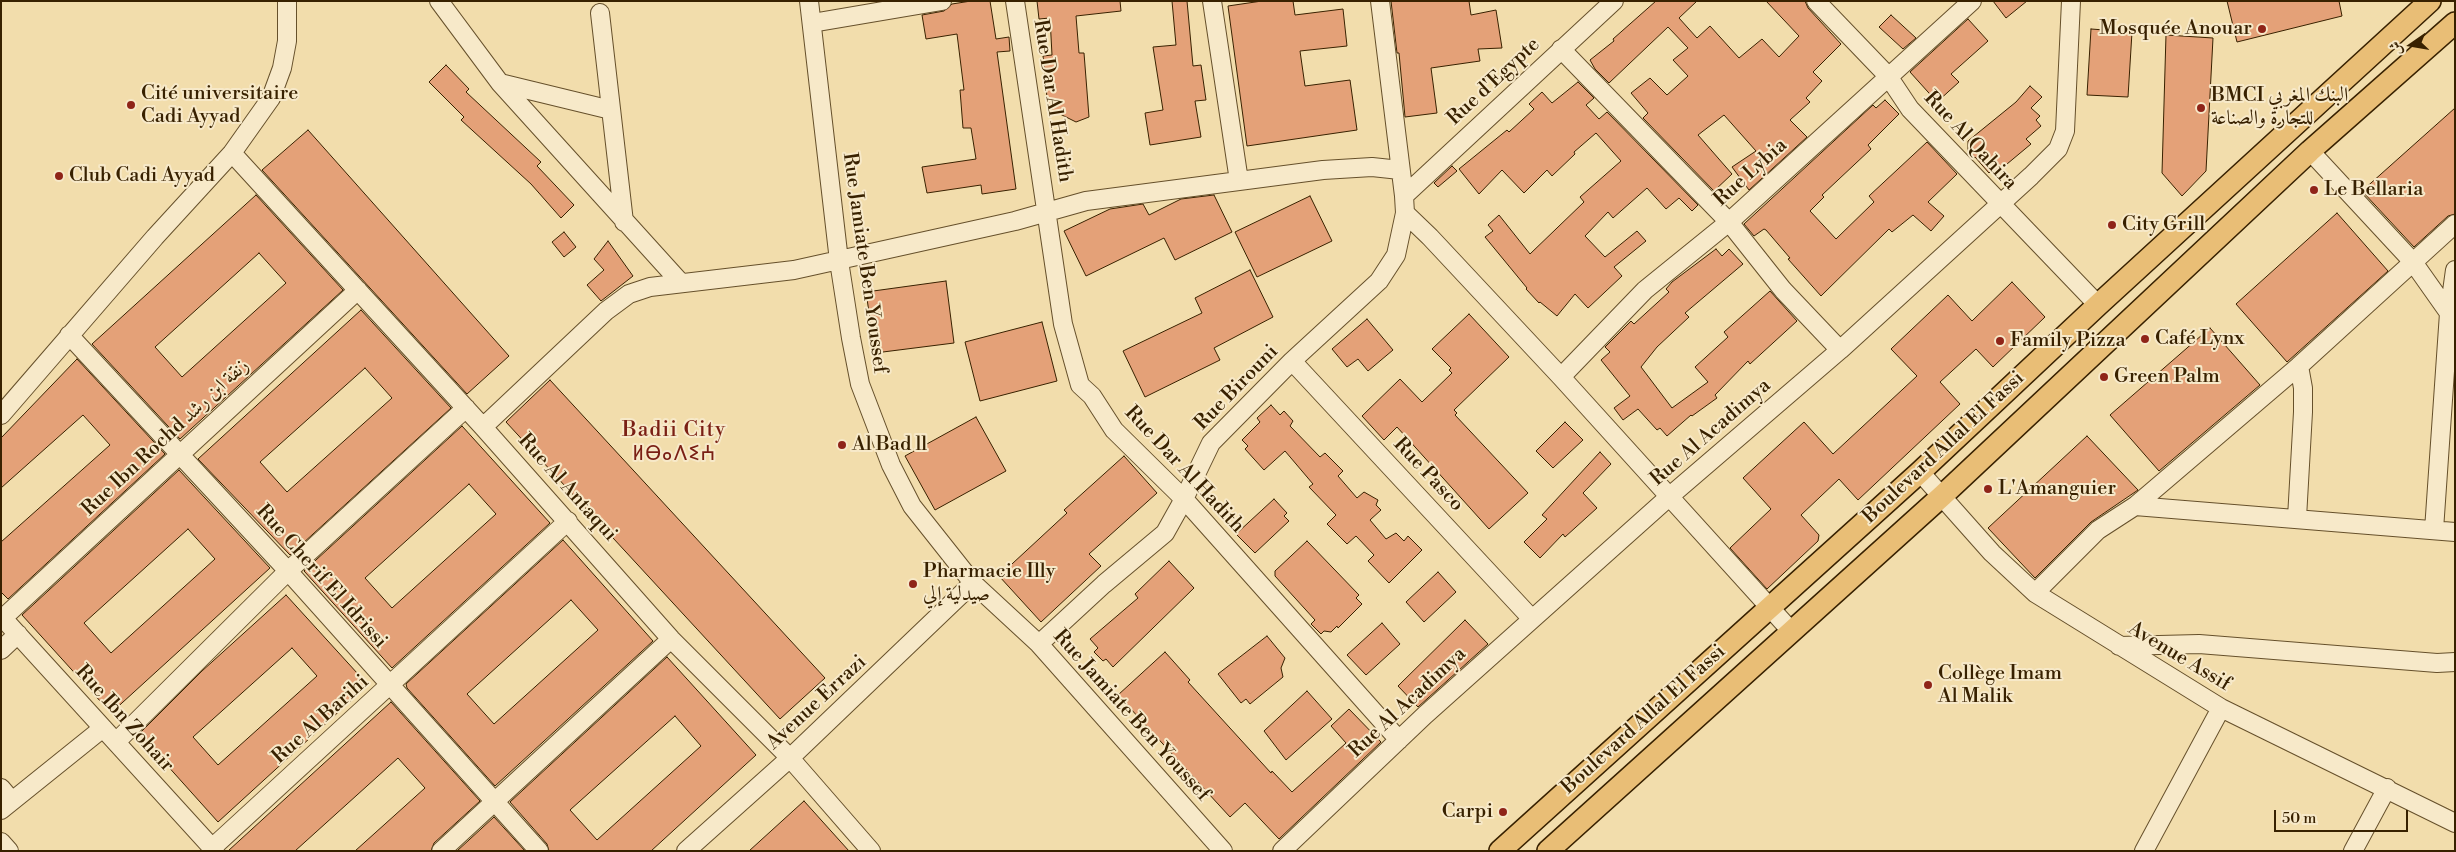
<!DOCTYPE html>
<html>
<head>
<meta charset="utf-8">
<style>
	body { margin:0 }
	#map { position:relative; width:2456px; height:852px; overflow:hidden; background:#f2ddac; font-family:"Libre Bodoni",Amiri,serif }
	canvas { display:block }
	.frame { position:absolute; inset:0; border:2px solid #382100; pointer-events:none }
	.north { position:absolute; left:2386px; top:20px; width:50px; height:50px; -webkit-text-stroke:4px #f7e9c9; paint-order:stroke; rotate:257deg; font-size:14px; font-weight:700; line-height:20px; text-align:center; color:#382100 }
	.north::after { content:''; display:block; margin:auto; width:18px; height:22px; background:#382100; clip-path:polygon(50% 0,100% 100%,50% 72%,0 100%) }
	.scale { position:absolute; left:2274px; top:810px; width:134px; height:22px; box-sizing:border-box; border:2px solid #382100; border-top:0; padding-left:6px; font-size:15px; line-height:18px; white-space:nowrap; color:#382100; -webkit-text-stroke:4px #f7e9c9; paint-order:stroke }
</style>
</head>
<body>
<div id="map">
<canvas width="2456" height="852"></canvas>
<div class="frame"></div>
<div class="north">ش</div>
<div class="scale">50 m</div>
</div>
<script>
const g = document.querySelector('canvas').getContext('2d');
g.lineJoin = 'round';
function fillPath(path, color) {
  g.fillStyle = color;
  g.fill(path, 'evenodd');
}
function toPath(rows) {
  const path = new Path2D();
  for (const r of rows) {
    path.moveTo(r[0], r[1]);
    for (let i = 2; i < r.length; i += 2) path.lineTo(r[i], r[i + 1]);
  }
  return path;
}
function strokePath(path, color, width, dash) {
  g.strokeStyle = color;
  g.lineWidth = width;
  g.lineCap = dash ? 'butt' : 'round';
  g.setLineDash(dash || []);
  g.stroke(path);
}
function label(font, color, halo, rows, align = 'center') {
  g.font = font + ' "Libre Bodoni",Amiri,"Noto Sans Tifinagh",serif';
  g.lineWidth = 4;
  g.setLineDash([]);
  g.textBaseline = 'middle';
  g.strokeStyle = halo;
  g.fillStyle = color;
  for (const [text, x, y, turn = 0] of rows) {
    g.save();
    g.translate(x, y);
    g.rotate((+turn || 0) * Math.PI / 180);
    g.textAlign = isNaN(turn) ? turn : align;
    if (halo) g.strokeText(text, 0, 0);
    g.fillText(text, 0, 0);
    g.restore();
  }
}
const building = toPath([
	[971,1,990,1,996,39,1009,37,1010,51,997,52,1016,189,982,194,981,185,927,193,922,167,976,159,971,128,963,128,960,90,964,90,957,34,926,39,922,15,944,11,952,4,971,1],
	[1037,1,1120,1,1121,11,1076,16,1079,53,1084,53,1089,117,1076,122,1048,108,1043,56,1052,55,1050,18,1039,19,1037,1],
	[1172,1,1187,1,1193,66,1201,65,1206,100,1195,101,1201,137,1150,145,1145,113,1163,110,1153,47,1176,45,1172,1],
	[1262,1,1293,1,1295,15,1343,9,1347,46,1300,51,1305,86,1350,80,1357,130,1247,146,1228,6,1262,1],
	[1391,1,1469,1,1471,15,1496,10,1502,48,1478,49,1480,61,1431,68,1437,113,1405,117,1399,53,1397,53,1391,1],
	[1656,1,1697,1,1679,18,1697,38,1710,26,1739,58,1762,39,1779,57,1799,36,1766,1,1805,1,1808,8,1841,44,1813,72,1822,81,1806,98,1810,102,1790,120,1807,137,1749,190,1732,167,1756,151,1724,115,1698,135,1732,174,1714,191,1643,118,1648,113,1631,93,1650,78,1667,95,1688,76,1673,60,1688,48,1668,27,1609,83,1595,69,1590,60,1614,41,1613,39,1656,1],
	[1993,1,2027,1,2006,18,1993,1],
	[2227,1,2339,1,2342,16,2237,42,2227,1],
	[1891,15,1916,38,1903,49,1879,27,1891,15],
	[1968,19,1988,41,1951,74,1959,82,1937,102,1910,72,1968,19],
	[2091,29,2132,32,2128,97,2087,95,2091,29],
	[2166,35,2213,38,2206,171,2182,196,2162,173,2166,35],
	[446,65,469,89,466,92,541,162,537,166,574,205,561,218,531,184,461,120,464,117,429,82,446,65],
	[1578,82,1594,98,1586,105,1599,119,1607,112,1698,205,1692,211,1679,198,1666,209,1647,188,1613,218,1608,212,1585,236,1605,257,1637,231,1646,241,1614,267,1622,276,1588,308,1575,294,1557,316,1540,302,1539,303,1526,289,1527,288,1485,237,1493,231,1488,225,1499,215,1530,254,1584,202,1580,197,1621,161,1596,133,1574,152,1575,154,1552,176,1547,170,1524,193,1502,170,1479,194,1459,169,1507,130,1509,132,1534,109,1529,104,1542,92,1552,103,1578,82],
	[2030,86,2042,97,2031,108,2040,116,2036,120,2041,126,2026,139,2031,144,1995,174,1992,170,1989,173,1975,157,1973,159,1968,155,1968,141,2016,102,2030,86],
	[1885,100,1899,114,1868,145,1871,149,1822,195,1824,197,1810,211,1836,239,1874,202,1869,196,1927,142,1957,174,1928,202,1944,216,1931,231,1913,215,1892,232,1889,229,1821,296,1788,259,1790,258,1766,230,1764,229,1754,236,1744,224,1873,105,1876,108,1885,100],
	[2455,108,2455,214,2448,216,2414,247,2362,191,2455,108],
	[308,130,509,356,467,394,262,170,308,130],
	[1452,166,1457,171,1438,187,1434,183,1452,166],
	[256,195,343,290,180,439,92,344,256,195],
	[259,253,286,283,182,377,155,347,259,253],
	[1214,195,1232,232,1175,260,1164,238,1086,276,1064,231,1110,209,1143,204,1149,215,1181,199,1214,195],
	[1310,196,1332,241,1257,277,1235,232,1310,196],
	[2337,213,2388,271,2287,362,2236,304,2337,213],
	[564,232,576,247,564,257,552,242,564,232],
	[608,241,633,276,601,301,587,285,604,270,594,259,608,241],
	[1716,249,1722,256,1729,249,1743,264,1685,313,1689,317,1657,347,1641,367,1672,408,1708,382,1695,367,1728,337,1724,332,1770,291,1797,321,1750,364,1748,361,1715,395,1717,398,1692,416,1691,415,1667,436,1660,428,1657,430,1638,409,1623,420,1614,408,1630,396,1601,360,1610,352,1605,347,1631,321,1634,324,1669,292,1666,289,1672,282,1716,249],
	[1250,270,1273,317,1214,348,1220,360,1145,397,1123,351,1202,313,1195,298,1250,270],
	[946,281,954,343,875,353,866,292,946,281],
	[2012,282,2045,317,1993,367,1976,349,1940,382,1960,404,1858,500,1839,479,1801,515,1819,535,1818,541,1767,589,1730,548,1771,509,1743,478,1804,422,1833,454,1917,376,1891,349,1948,295,1972,321,2012,282],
	[361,310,451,408,290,555,198,459,361,310],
	[365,368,392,398,287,492,260,462,365,368],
	[1469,314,1509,357,1454,410,1457,413,1455,415,1528,493,1489,529,1397,427,1384,440,1362,416,1400,379,1422,402,1452,373,1449,370,1451,368,1432,349,1469,314],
	[1367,319,1393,350,1368,371,1358,359,1347,367,1332,349,1367,319],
	[1042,322,1057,381,980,401,965,342,1042,322],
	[2210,328,2260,385,2159,471,2110,415,2210,328],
	[77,359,165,454,8,599,1,592,1,542,110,445,83,415,1,488,1,438,77,359],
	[550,380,825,678,780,719,506,422,550,380],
	[1271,405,1280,415,1284,411,1293,421,1290,426,1320,457,1325,453,1343,471,1338,476,1357,498,1364,492,1378,500,1376,505,1381,510,1370,520,1386,539,1396,533,1404,541,1408,536,1422,550,1389,583,1368,561,1374,555,1356,536,1347,544,1327,524,1336,515,1309,487,1313,484,1285,451,1264,470,1245,449,1248,446,1242,440,1260,422,1257,418,1271,405],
	[976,417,1006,471,935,510,905,456,976,417],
	[1565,422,1583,440,1553,468,1536,451,1565,422],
	[462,426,550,523,392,668,304,571,462,426],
	[469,484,496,514,392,608,365,578,469,484],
	[2087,436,2138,490,2091,522,2035,578,1988,528,2087,436],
	[1600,452,1611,464,1583,493,1597,508,1565,537,1563,534,1540,558,1524,542,1547,519,1542,515,1600,452],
	[1124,456,1157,493,1089,554,1101,566,1041,622,999,576,1067,513,1064,510,1124,456],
	[179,470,270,568,111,713,22,615,179,470],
	[188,529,215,559,111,653,84,623,188,529],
	[1274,499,1287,513,1284,516,1289,521,1255,553,1236,534,1274,499],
	[563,540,653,641,495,786,407,688,406,684,563,540],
	[571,600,598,630,494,724,467,694,571,600],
	[1307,541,1359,595,1356,598,1362,604,1338,628,1337,626,1331,632,1324,631,1321,634,1311,624,1315,620,1275,576,1275,571,1307,541],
	[1169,561,1194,588,1113,667,1106,659,1103,661,1094,652,1098,648,1090,639,1138,598,1135,594,1169,561],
	[1438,572,1456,592,1424,622,1406,602,1438,572],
	[286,595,368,685,218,822,139,734,202,671,286,595],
	[292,648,317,676,218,765,193,737,292,648],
	[1465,620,1488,644,1418,707,1398,686,1465,620],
	[1382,623,1400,644,1366,675,1347,655,1382,623],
	[1267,636,1285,658,1281,668,1283,677,1250,704,1246,699,1241,703,1218,674,1267,636],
	[1165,652,1190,680,1188,682,1271,773,1272,771,1292,792,1346,743,1331,726,1349,709,1381,742,1279,839,1245,803,1230,817,1118,695,1165,652],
	[667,657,756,755,651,851,549,851,547,844,510,802,667,657],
	[675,716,701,746,597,840,570,810,675,716],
	[1307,691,1332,719,1286,760,1264,731,1307,691],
	[391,702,480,801,434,843,431,851,355,851,425,788,398,758,295,851,228,851,391,702],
	[804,801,849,851,749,851,804,801],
	[494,817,525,851,457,851,494,817]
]);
fillPath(building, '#e4a178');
strokePath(building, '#382100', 1);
const minor = toPath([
	[439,1,500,83,681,283],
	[809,1,839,261,851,338,860,384,891,465,912,506,973,583,1039,644,1223,851],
	[1015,1,1063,324,1080,385,1092,396,1114,430,1184,499,1399,740],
	[1212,1,1239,181],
	[1816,1,1888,76,1910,109,2098,305],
	[600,13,624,222],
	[812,23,942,1],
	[1561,49,1729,222,1783,290,1840,350],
	[500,83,611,110],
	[2310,151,2413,262,2449,313,2434,530],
	[232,153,483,427,671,639,790,758,871,851],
	[1404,196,1614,1],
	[1405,213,1430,237,1561,377,1792,632],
	[2449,313,2455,270],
	[69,335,288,571,539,851],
	[1292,361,1532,619],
	[1561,377,1645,290,1729,222,1972,1],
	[1,415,155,237,232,153,271,98,282,68,287,41,287,1],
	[483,427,606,311,629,294,650,287,794,270,1015,221,1086,201,1323,170,1372,167,1400,170],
	[1920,472,1992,553,2035,593,2221,708,2455,823],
	[2135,506,2455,532],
	[2297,518,2303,412,2303,388,2299,366],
	[2035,593,2098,530,2135,506,2299,366,2455,224],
	[1,616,215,851],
	[3,618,358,290],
	[1039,644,1104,584,1165,533,1184,499,1211,443,1292,361,1379,281,1396,255,1405,213,1404,196,1380,1],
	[2119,646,2199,644,2437,663,2455,662],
	[1,650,18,634],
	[116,742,288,571,466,408],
	[1,788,12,801],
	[1,810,103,728],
	[1,842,9,851],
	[212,848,568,521],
	[441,851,671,639],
	[686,851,790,758,973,583],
	[1282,851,1425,715,1670,496,1840,350,2031,176,2058,149,2065,131,2071,1],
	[2144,851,2221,708],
	[2353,851,2387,788]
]);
const major = toPath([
	[1500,851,1920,472,2098,305,2430,1],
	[1548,851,1942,496,2310,151,2455,23]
]);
strokePath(minor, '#66502b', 20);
strokePath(major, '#382100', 24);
strokePath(minor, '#f7e9c9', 18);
strokePath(major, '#e9be76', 21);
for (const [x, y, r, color] of [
	[2262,29,5,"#8f2418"],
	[131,105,5,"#8f2418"],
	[2201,108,5,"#8f2418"],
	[59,176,5,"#8f2418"],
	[2314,190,5,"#8f2418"],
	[2112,225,5,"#8f2418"],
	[2145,339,5,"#8f2418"],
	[2000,341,5,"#8f2418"],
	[2104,377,5,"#8f2418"],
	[842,445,5,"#8f2418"],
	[1988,489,5,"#8f2418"],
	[913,584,5,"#8f2418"],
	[1928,685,5,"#8f2418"],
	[1503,812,5,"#8f2418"]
]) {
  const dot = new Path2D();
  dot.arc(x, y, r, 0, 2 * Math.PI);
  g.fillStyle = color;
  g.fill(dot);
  strokePath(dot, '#f7e9c9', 2);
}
label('20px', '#382100', '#f7e9c9', [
	["Mosquée Anouar",2252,29,"right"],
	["Cité universitaire",141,94],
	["Cadi Ayyad",141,117],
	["BMCI البنك المغربي",2211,96],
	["للتجارة والصناعة",2211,119],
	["Club Cadi Ayyad",69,176],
	["Le Bellaria",2324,190],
	["City Grill",2122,225],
	["Café Lynx",2155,339],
	["Family Pizza",2010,341],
	["Green Palm",2114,377],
	["Al Bad ll",852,445],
	["L'Amanguier",1998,489],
	["Pharmacie Illy",923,572],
	["صيدلية إلي",923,595],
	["Collège Imam",1938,674],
	["Al Malik",1938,697],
	["Carpi",1493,812,"right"]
], 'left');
label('20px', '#382100', '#f7e9c9', [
	["Rue d'Egypte",1494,82,-43],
	["Rue Dar Al Hadith",1052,101,81],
	["Rue Al Qahira",1970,141,47],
	["Rue Lybia",1751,173,-42],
	["Rue Jamiate Ben Youssef",864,263,82],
	["Rue Birouni",1237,388,-46],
	["Rue Al Acadimya",1711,433,-41],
	["Rue Ibn Rochd زنقة ابن رشد",166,438,-43],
	["Boulevard Allal El Fassi",1944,448,-43],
	["Rue Dar Al Hadith",1184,470,47],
	["Rue Pasco",1428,475,47],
	["Rue Al Antaqui",567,488,48],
	["Rue Cherif El Idrissi",321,577,48],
	["Avenue Assif",2179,657,31],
	["Avenue Errazi",817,703,-43],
	["Rue Al Acadimya",1408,703,-43],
	["Rue Jamiate Ben Youssef",1131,716,48],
	["Rue Ibn Zohair",124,719,48],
	["Rue Al Barihi",321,720,-42],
	["Boulevard Allal El Fassi",1644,720,-42]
]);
g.letterSpacing = '1px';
label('21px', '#7a1f14', '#f7e9c9', [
	["Badii City",674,431],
	["ⵍⴱⴰⴷⵉⵄ",674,455]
]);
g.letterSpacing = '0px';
</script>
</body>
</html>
